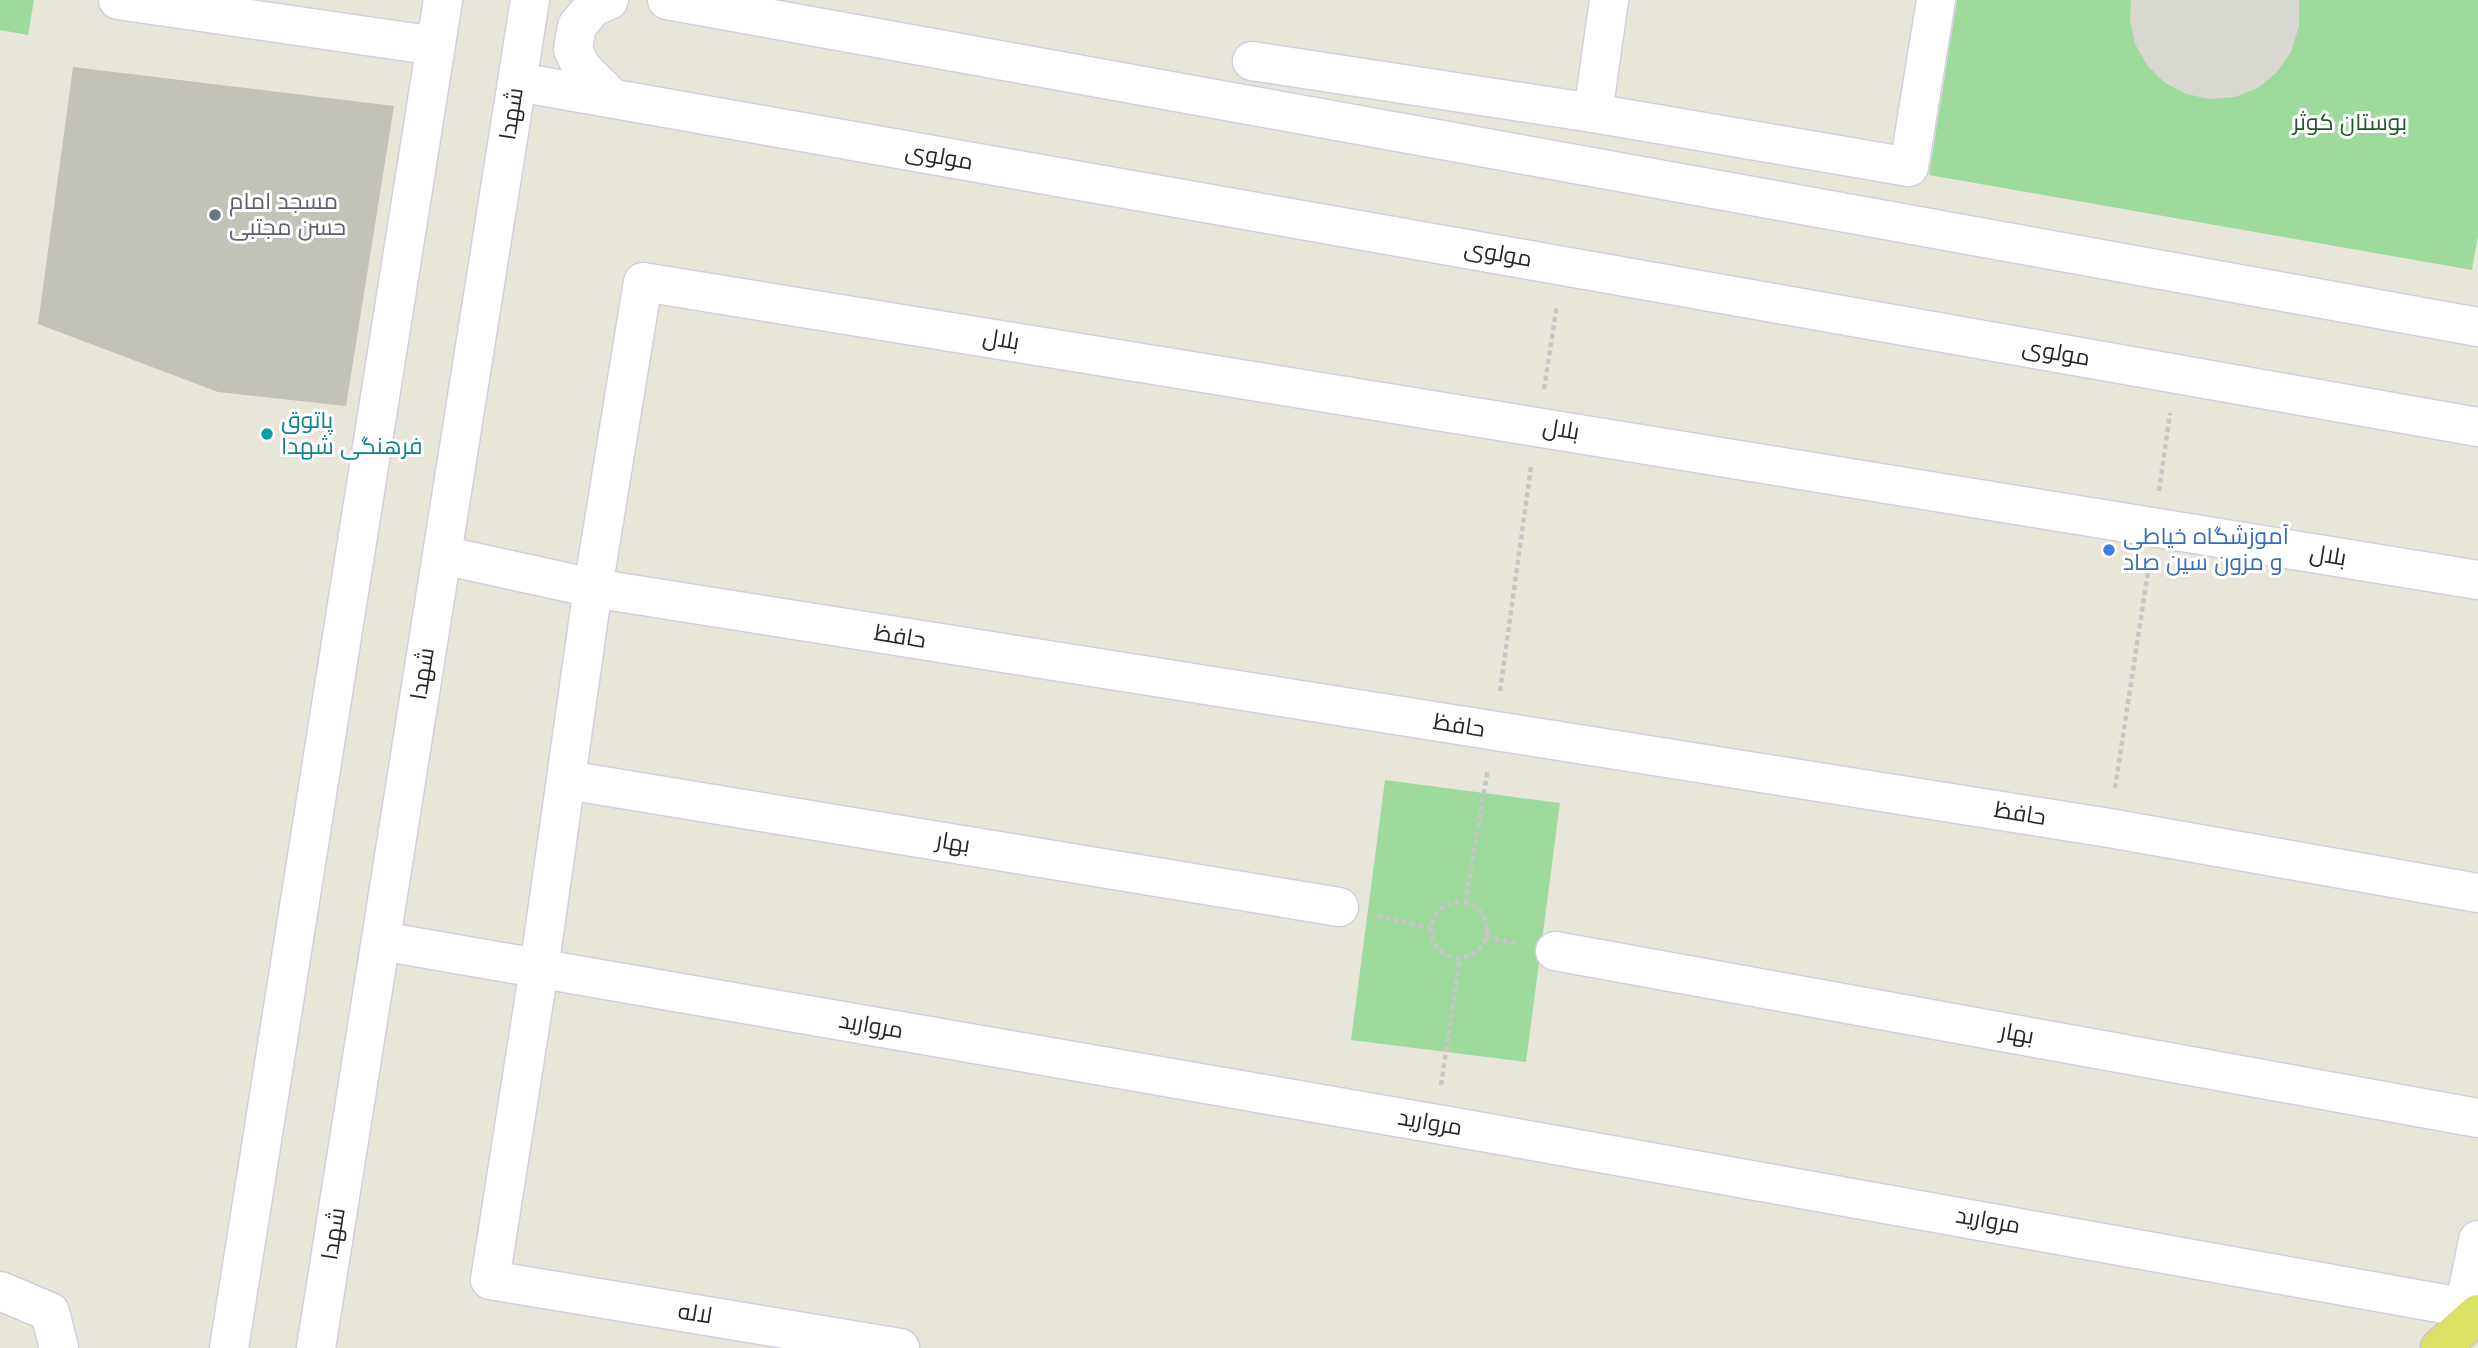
<!DOCTYPE html>
<html>
<head>
<meta charset="utf-8">
<style>
	body { margin:0 }
	canvas { display:block; background:#e8e6d9 }
</style>
</head>
<body>
<canvas width="2478" height="1348"></canvas>
<script>
const g = document.querySelector('canvas').getContext('2d');
g.lineJoin = 'round';
function fillPath(path, color) {
  g.fillStyle = color;
  g.fill(path, 'evenodd');
}
function toPath(rows) {
  const path = new Path2D();
  for (const r of rows) {
    if (r.length === 3) {
      path.moveTo(r[0] + r[2], r[1]);
      path.arc(r[0], r[1], r[2], 0, 2 * Math.PI);
      continue;
    }
    path.moveTo(r[0], r[1]);
    for (let i = 2; i < r.length; i += 2) path.lineTo(r[i], r[i + 1]);
  }
  return path;
}
function strokePath(path, color, width, dash) {
  g.strokeStyle = color;
  g.lineWidth = width;
  g.lineCap = dash ? 'butt' : 'round';
  g.setLineDash(dash || []);
  g.stroke(path);
}
function label(font, color, halo, rows, align = 'center') {
  g.font = font + ' Quicksand,Cairo,sans-serif';
  g.lineWidth = 6;
  g.setLineDash([]);
  g.textBaseline = 'middle';
  g.strokeStyle = halo;
  g.fillStyle = color;
  for (const [text, x, y, turn = 0] of rows) {
    g.save();
    g.translate(x, y);
    g.rotate((+turn || 0) * Math.PI / 180);
    g.textAlign = isNaN(turn) ? turn : align;
    if (halo) g.strokeText(text, 0, 0);
    g.fillText(text, 0, 0);
    g.restore();
  }
}
fillPath(toPath([
	[0,0,34,0,28,35,0,30],
	[1957,0,2478,0,2478,235,2472,270,1929,175],
	[1385,780,1560,803,1526,1062,1351,1040]
]), '#9eda9b');
fillPath(toPath([
	[2131,0,2299,0,2299,26,2291,52,2277,72,2258,88,2235,97,2210,99,2186,94,2164,82,2147,65,2135,44,2130,20]
]), '#d9d8d0');
fillPath(toPath([
	[73,67,394,106,346,406,218,392,38,324]
]), '#c3c2b9');
const minor = toPath([
	[118,0,436,46],
	[609,0,593,7,577,26,573,49,581,67,613,99],
	[667,0,2478,327],
	[1252,61,1593,113,1909,167,1936,0],
	[518,82,2478,427],
	[1593,113,1609,0],
	[442,555,593,588,2109,828,2478,893],
	[567,780,1339,907],
	[381,941,1477,1131,2478,1310],
	[1555,951,2478,1118],
	[0,1291,50,1312,59,1348],
	[2465,1305,2478,1240],
	[229,1348,443,0],
	[316,1348,530,0],
	[900,1348,490,1280,539,969,593,588,643,282,2478,580]
]);
const major = toPath([
	[2440,1348,2478,1314]
]);
strokePath(minor, '#d1cfde', 41);
strokePath(major, '#c7c7c7', 41);
strokePath(toPath([
	[1544,389,1557,305],
	[2159,491,2170,413],
	[1500,691,1531,467],
	[2115,788,2149,565],
	[1459,930,28],
	[1465,903,1488,769],
	[1377,916,1431,928],
	[1486,937,1516,943],
	[1441,1085,1460,958]
]), '#c7c7c7', 4.5, [5, 3.5]);
strokePath(minor, '#fff', 38);
strokePath(major, '#dae165', 38);
for (const [x, y, r, color] of [
	[215,215,7,"#6b7280"],
	[267,434,7,"#0f9aa8"],
	[2109,550,7,"#3f7fe0"]
]) {
  const dot = new Path2D();
  dot.arc(x, y, r, 0, 2 * Math.PI);
  g.fillStyle = color;
  g.fill(dot);
  strokePath(dot, '#fff', 2.5);
}
label('23px', '#272727', '#fff', [
	["شهدا",512,114,-81],
	["مولوی",939,157,10],
	["مولوی",1498,254,10],
	["بلال",1001,340,9],
	["مولوی",2056,353,10],
	["بلال",1561,430,9],
	["بلال",2328,556,9],
	["حافظ",900,637,9],
	["شهدا",423,674,-81],
	["حافظ",1459,726,9],
	["حافظ",2020,814,9],
	["بهار",953,843,9],
	["مروارید",871,1026,10],
	["بهار",2017,1034,10],
	["مروارید",1430,1123,10],
	["مروارید",1988,1221,10],
	["شهدا",334,1234,-81],
	["لاله",695,1314,9]
]);
label('23px', '#205b25', '#fff', [
	["بوستان کوثر",2350,123]
]);
label('23px', '#5b616d', '#fff', [
	["مسجد امام",229,202],
	["حسن مجتبی",229,228]
], 'left');
label('23px', '#0d838f', '#fff', [
	["پاتوق",281,421],
	["فرهنگی شهدا",281,447]
], 'left');
label('23px', '#366cbe', '#fff', [
	["آموزشگاه خیاطی",2123,537],
	["و مزون سین صاد",2123,563]
], 'left');
</script>
</body>
</html>
